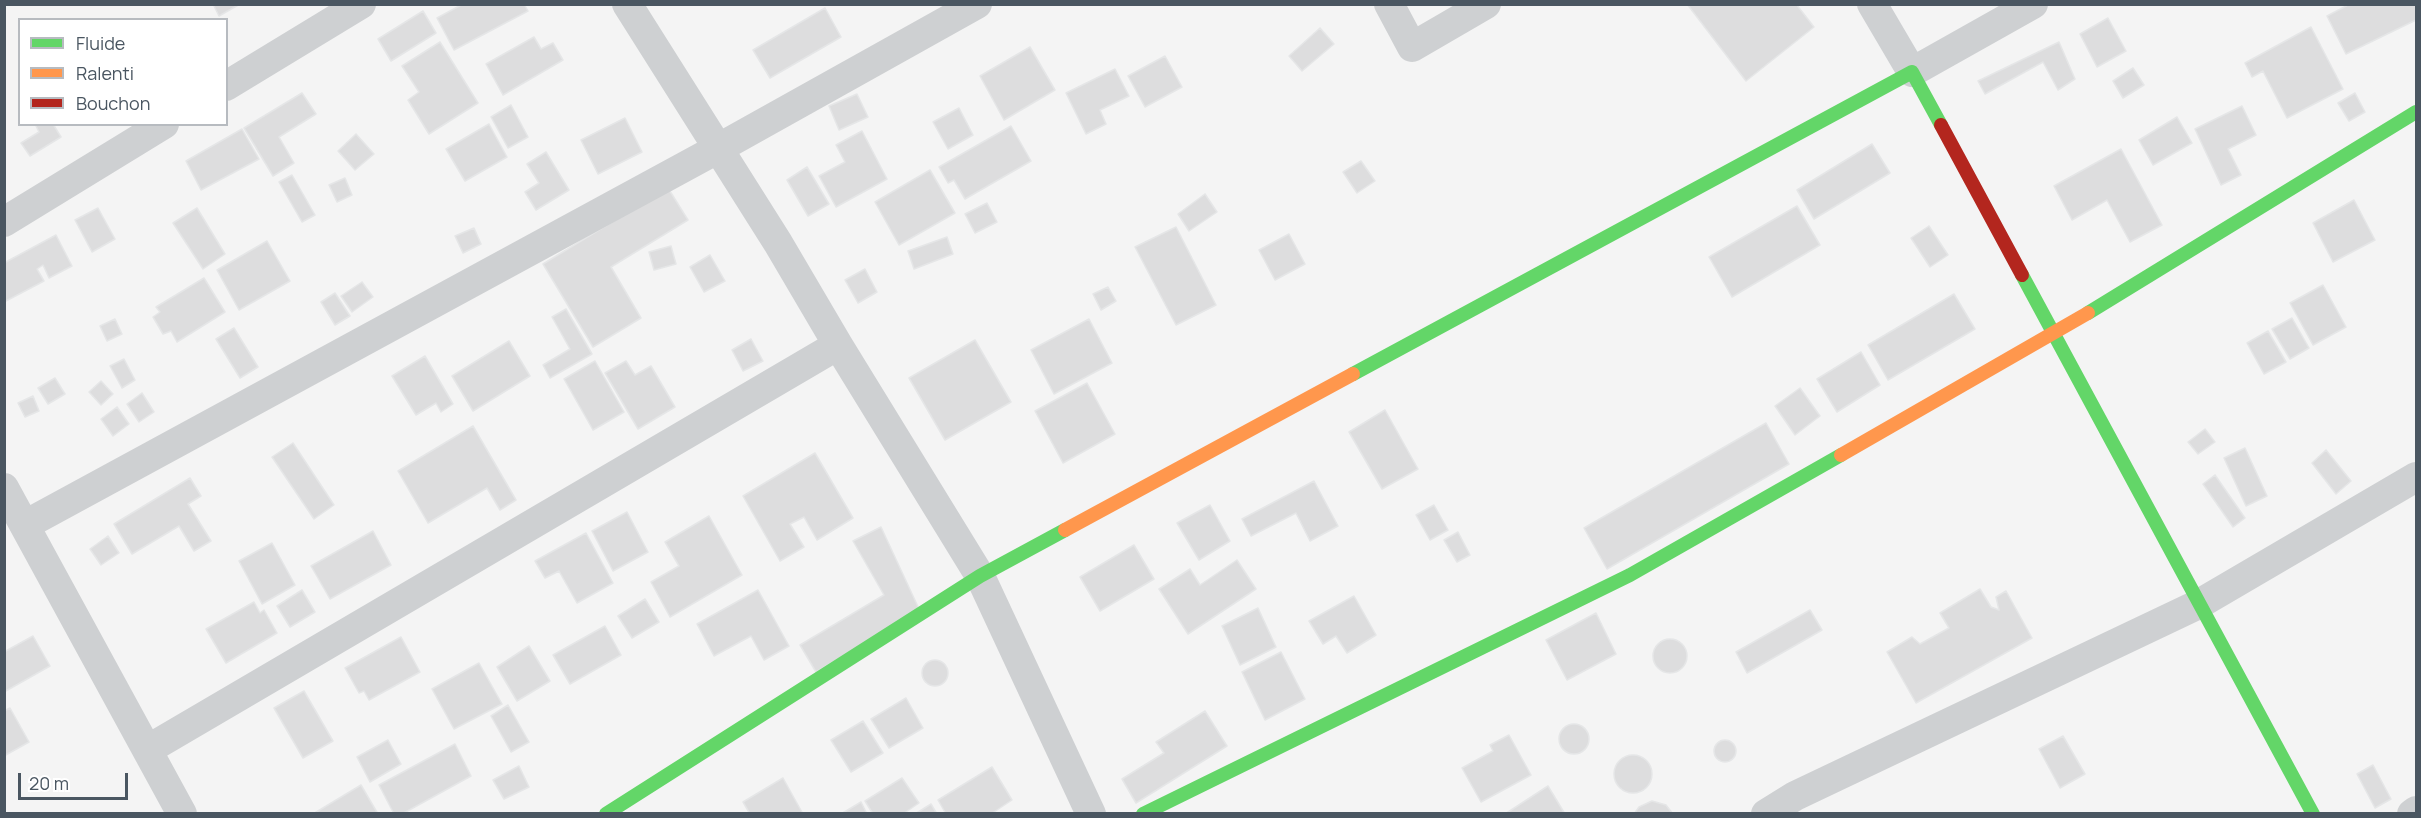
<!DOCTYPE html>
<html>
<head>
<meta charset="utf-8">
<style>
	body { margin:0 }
	#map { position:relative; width:2421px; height:818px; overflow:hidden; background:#f4f4f4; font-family:Manrope,sans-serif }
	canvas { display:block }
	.frame { position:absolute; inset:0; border:6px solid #4a5661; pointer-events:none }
	.legend { position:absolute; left:18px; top:18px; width:210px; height:108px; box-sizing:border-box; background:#fff; border:2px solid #b7bbc0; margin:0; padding:8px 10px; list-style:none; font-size:18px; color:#4a5661 }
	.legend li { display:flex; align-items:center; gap:12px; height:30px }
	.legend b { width:30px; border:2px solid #b7bbc0 }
	.scale { position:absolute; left:18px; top:773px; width:110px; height:27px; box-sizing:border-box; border:3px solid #4a5661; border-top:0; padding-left:8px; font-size:18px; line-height:21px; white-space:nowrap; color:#4a5661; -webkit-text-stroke:4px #fff; paint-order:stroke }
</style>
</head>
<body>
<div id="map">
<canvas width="2421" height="818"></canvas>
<div class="frame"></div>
<ul class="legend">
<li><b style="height:8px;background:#63d668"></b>Fluide</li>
<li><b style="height:8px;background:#ff974d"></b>Ralenti</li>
<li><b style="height:8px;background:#b3261e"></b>Bouchon</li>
</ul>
<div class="scale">20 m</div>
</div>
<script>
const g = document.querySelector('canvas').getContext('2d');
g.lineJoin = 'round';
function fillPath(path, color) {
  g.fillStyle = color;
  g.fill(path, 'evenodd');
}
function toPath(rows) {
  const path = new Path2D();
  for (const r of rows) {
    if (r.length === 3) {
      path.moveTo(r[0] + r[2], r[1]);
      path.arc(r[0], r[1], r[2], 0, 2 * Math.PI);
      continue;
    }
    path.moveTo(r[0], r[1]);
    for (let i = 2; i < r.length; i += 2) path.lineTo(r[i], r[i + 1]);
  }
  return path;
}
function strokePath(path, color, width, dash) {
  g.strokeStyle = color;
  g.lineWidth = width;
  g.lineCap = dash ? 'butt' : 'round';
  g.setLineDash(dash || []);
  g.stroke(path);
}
const building = toPath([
	[213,4,240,4,219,16,213,4],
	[463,4,524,4,528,11,454,50,437,18,463,4],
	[1687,4,1796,4,1814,27,1746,81,1687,4],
	[2350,4,2416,4,2416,20,2346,54,2327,16,2350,4],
	[825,8,841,37,770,78,753,50,825,8],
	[423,11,436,33,391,61,378,39,423,11],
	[2108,18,2126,51,2097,67,2080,34,2108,18],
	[2311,27,2343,89,2287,118,2263,71,2252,77,2245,63,2311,27],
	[1320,28,1334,44,1302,71,1289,56,1320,28],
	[534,37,541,49,553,43,563,60,503,95,486,64,534,37],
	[440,42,478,103,429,134,408,100,419,92,402,66,440,42],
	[2059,42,2075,79,2058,90,2043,62,1985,94,1978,81,2059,42],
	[1030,47,1055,90,1004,120,980,76,1030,47],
	[1165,56,1182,87,1145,107,1128,76,1165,56],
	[2133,68,2144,85,2123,98,2113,81,2133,68],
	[1115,69,1129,96,1100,110,1106,124,1086,134,1066,93,1115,69],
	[302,93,316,114,279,137,294,163,273,176,244,128,302,93],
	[2355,93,2365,112,2349,121,2338,103,2355,93],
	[857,94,868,117,839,130,829,106,857,94],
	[511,105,528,137,508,148,491,117,511,105],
	[2242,106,2256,135,2228,149,2241,175,2221,185,2195,129,2242,106],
	[959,108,973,135,948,149,933,122,959,108],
	[2177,117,2192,143,2153,165,2139,140,2177,117],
	[625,118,642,152,598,174,581,140,625,118],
	[35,124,53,124,61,137,30,156,21,143,39,132,35,124],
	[489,124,507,157,465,181,446,149,489,124],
	[1011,126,1031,161,965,199,954,180,948,183,939,167,1011,126],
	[242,129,259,159,201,190,186,161,242,129],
	[862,131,887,179,836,207,819,176,845,162,836,145,862,131],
	[356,134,374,154,355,170,338,151,356,134],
	[1872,144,1890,173,1814,219,1797,190,1872,144],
	[2121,149,2162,225,2130,242,2107,200,2072,220,2054,186,2121,149],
	[546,152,569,190,536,210,525,192,539,183,527,164,546,152],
	[1361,161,1375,181,1357,193,1343,172,1361,161],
	[807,167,829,204,808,216,787,180,807,167],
	[930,170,955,213,899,245,875,202,930,170],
	[292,175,315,215,302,222,279,182,292,175],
	[345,178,352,195,337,202,329,185,345,178],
	[668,188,688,220,611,267,641,318,593,347,543,264,668,188],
	[1205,194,1217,212,1189,231,1178,214,1205,194],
	[2354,200,2375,240,2333,262,2313,223,2354,200],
	[987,203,997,222,975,233,965,214,987,203],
	[1797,206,1820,245,1732,297,1709,257,1797,206],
	[98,208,115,239,92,252,75,220,98,208],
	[197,208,225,254,203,269,173,223,197,208],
	[1929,226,1948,255,1930,267,1911,238,1929,226],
	[1176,227,1216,305,1176,325,1135,247,1176,227],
	[474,228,481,244,463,253,455,236,474,228],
	[1289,234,1305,264,1275,280,1259,250,1289,234],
	[56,235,72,266,49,278,43,265,37,269,44,281,4,302,4,263,56,235],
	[947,237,953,254,914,269,908,251,947,237],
	[267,241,290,281,239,310,217,270,267,241],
	[671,246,676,264,654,270,649,252,671,246],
	[710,255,725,281,704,292,690,267,710,255],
	[865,269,877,292,858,303,845,280,865,269],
	[204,278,225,312,177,342,171,331,163,334,153,317,160,312,156,307,204,278],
	[362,282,373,297,352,312,341,296,362,282],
	[2323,285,2346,327,2313,345,2290,303,2323,285],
	[1108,287,1116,301,1101,310,1093,294,1108,287],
	[335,293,350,316,335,325,321,302,335,293],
	[1954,294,1975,329,1888,380,1868,345,1954,294],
	[566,309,592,354,550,378,543,365,570,349,552,317,566,309],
	[2292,318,2309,348,2290,359,2272,329,2292,318],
	[115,319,122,334,107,341,100,326,115,319],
	[1089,319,1112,363,1054,394,1031,350,1089,319],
	[234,328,258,367,240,378,216,339,234,328],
	[2268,331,2286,362,2264,374,2247,343,2268,331],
	[751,339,763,361,743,371,732,350,751,339],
	[975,340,1011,402,945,440,909,378,975,340],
	[509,341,530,376,473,411,452,376,509,341],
	[1861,352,1880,385,1837,412,1817,379,1861,352],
	[425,356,453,404,441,412,436,403,416,415,392,376,425,356],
	[124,359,135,380,122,388,110,366,124,359],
	[595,361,624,412,593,430,564,379,595,361],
	[626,361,635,375,651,366,675,407,638,429,605,373,626,361],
	[55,378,65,394,48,404,38,388,55,378],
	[101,381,113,394,101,405,89,392,101,381],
	[1087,383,1115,434,1063,463,1035,411,1087,383],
	[1800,388,1820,416,1795,435,1775,406,1800,388],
	[142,393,154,412,139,422,127,404,142,393],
	[33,396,39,411,25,417,18,403,33,396],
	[117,407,129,424,113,436,101,419,117,407],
	[1385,410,1418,469,1382,489,1349,432,1385,410],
	[1766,423,1789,464,1607,569,1584,528,1766,423],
	[473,426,516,500,500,510,487,488,428,523,398,471,473,426],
	[2205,429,2215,442,2198,454,2188,442,2205,429],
	[293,443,334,505,314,519,272,457,293,443],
	[2245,448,2267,496,2246,506,2224,458,2245,448],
	[2326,450,2351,481,2336,494,2312,463,2326,450],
	[815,453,853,518,817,540,804,517,790,524,804,547,780,561,743,496,815,453],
	[2215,475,2245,518,2233,527,2203,484,2215,475],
	[190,478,201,496,188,504,211,541,194,551,179,526,132,554,114,524,190,478],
	[1314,481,1338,526,1310,541,1296,513,1251,536,1242,519,1314,481],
	[1210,505,1230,541,1199,560,1177,523,1210,505],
	[1434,505,1448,530,1430,540,1416,515,1434,505],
	[627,512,648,552,613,571,592,531,627,512],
	[709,516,742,575,670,617,651,582,679,566,665,542,709,516],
	[881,527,920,611,816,672,800,645,884,595,853,541,881,527],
	[373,531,391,565,330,599,311,566,373,531],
	[1458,532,1470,555,1457,562,1444,540,1458,532],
	[586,533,613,583,577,603,559,571,545,578,535,561,586,533],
	[108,536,119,553,101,565,90,549,108,536],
	[272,543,295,585,262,604,239,561,272,543],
	[1134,545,1154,579,1100,611,1080,577,1134,545],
	[1237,560,1256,589,1188,634,1159,589,1190,569,1200,585,1237,560],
	[1980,589,1991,607,1999,610,1996,597,2006,591,2032,638,1916,703,1887,652,1912,637,1920,644,1949,628,1940,613,1980,589],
	[302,590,315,612,290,627,277,606,302,590],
	[758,590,789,646,764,660,751,636,714,656,697,624,758,590],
	[1354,596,1376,635,1347,653,1336,636,1323,644,1309,621,1354,596],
	[645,599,659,622,632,638,618,616,645,599],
	[254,602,260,613,264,610,277,633,226,663,206,629,254,602],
	[1258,608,1276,647,1240,665,1222,626,1258,608],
	[1810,610,1822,630,1747,673,1736,652,1810,610],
	[1596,613,1616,654,1567,680,1546,640,1596,613],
	[605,626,621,655,570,684,553,655,605,626],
	[33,636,50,666,4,692,4,652,33,636],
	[401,637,420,672,369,700,364,691,359,693,345,668,401,637],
	[1670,656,17],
	[529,646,550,681,517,701,497,667,529,646],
	[1281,652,1305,699,1265,720,1242,672,1281,652],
	[935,673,13],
	[479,663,502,704,454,729,432,689,479,663],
	[304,691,333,741,303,758,274,708,304,691],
	[906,698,923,728,889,748,871,719,906,698],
	[508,705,529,742,511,752,491,716,508,705],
	[10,708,29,742,4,756,4,711,10,708],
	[1205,711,1227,746,1136,803,1122,779,1164,753,1156,742,1205,711],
	[863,721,883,753,851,772,831,740,863,721],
	[1574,739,15],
	[1509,735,1531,775,1481,802,1462,768,1493,751,1490,745,1509,735],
	[2063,736,2085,774,2060,788,2039,749,2063,736],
	[1725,751,11],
	[388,740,401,764,370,782,357,757,388,740],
	[455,744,471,776,402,814,394,814,379,785,455,744],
	[1633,774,19],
	[2373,765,2391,799,2375,808,2357,774,2373,765],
	[519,766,529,787,504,799,493,780,519,766],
	[992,767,1012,800,991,814,946,814,938,800,992,767],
	[783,778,803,814,750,814,743,802,783,778],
	[902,778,919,803,903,814,873,814,865,801,902,778],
	[361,785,378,814,313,814,361,785],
	[1548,786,1565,814,1505,814,1548,786],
	[1652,801,1666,805,1673,814,1634,814,1639,807,1652,801],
	[861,802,867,814,841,814,861,802],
	[931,804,937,814,915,814,931,804]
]);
fillPath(building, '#ddddde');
strokePath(building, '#e5e6e7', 1.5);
strokePath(toPath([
	[627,4,778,243,838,345,980,576,1091,814],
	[1389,4,1412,47,1486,4],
	[1872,4,1912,72,2033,4],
	[226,86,361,4],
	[4,222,164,124],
	[4,488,182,814],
	[25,525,719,148,977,4],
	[147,750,838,345],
	[1766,814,1795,796,2199,604,2416,477],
	[2412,814,2416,811]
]), '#ced0d2', 30);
strokePath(toPath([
	[2022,275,2313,814],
	[2088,313,2416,112],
	[1353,374,1912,72,1941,125],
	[606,814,980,576,1065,530],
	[1143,814,1630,575,1841,455]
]), '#63d668', 14);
strokePath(toPath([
	[1841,455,2088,313],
	[1065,530,1353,374]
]), '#ff974d', 14);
strokePath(toPath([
	[1941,125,2022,275]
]), '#b3261e', 14);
</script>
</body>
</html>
